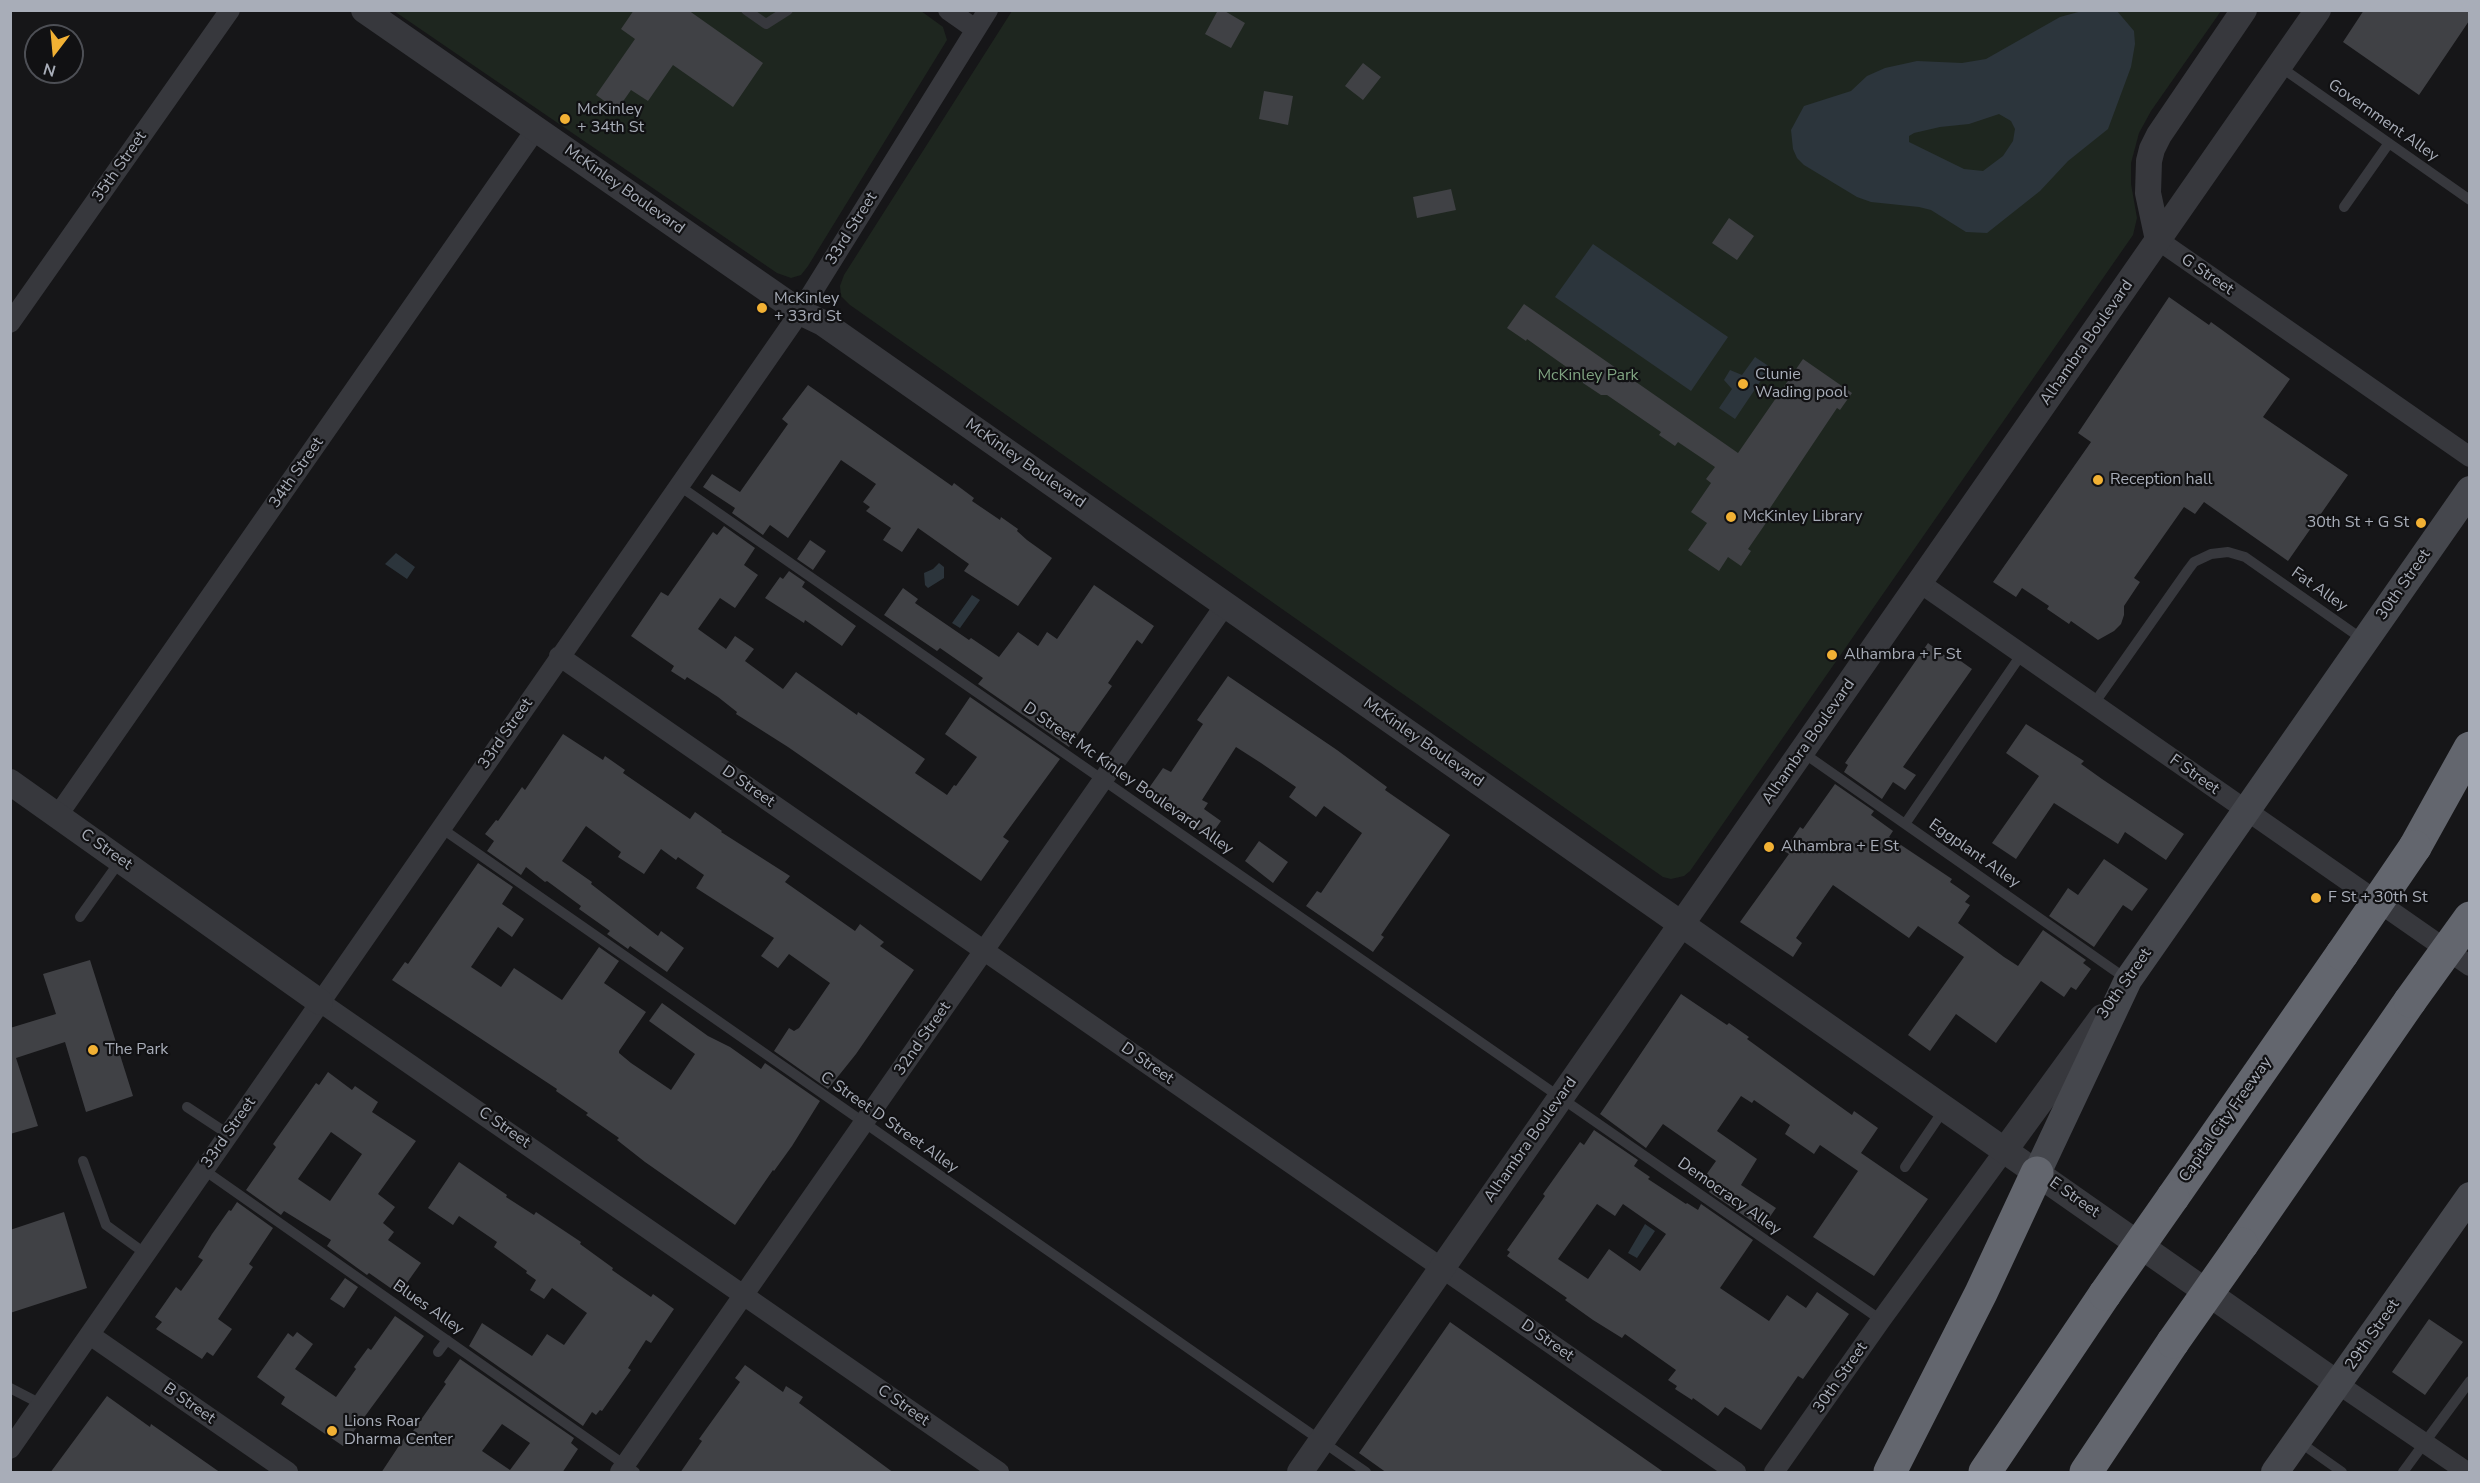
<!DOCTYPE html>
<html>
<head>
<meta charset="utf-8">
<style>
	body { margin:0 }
	#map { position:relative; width:2480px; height:1483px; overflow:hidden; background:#161618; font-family:"Nunito Sans",sans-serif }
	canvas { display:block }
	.frame { position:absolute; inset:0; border:12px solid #a8adb8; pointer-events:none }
	.north { position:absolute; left:24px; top:24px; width:60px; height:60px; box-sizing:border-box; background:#111113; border:2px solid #4d4f55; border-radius:50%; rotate:196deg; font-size:16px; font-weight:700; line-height:24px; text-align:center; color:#a8adb8 }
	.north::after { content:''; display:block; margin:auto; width:21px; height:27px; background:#f2b134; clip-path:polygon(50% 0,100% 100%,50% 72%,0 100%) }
</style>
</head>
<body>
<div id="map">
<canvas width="2480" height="1483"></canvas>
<div class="frame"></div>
<div class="north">N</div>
</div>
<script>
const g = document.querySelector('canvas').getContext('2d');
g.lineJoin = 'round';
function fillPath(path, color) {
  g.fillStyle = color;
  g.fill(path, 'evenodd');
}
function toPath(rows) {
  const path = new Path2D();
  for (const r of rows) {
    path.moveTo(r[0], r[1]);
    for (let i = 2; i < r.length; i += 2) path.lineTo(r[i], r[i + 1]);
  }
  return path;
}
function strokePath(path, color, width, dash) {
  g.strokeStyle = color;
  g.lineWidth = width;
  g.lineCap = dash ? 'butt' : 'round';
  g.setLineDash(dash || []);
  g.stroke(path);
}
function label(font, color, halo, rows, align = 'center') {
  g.font = font + ' "Nunito Sans",sans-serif';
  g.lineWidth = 4.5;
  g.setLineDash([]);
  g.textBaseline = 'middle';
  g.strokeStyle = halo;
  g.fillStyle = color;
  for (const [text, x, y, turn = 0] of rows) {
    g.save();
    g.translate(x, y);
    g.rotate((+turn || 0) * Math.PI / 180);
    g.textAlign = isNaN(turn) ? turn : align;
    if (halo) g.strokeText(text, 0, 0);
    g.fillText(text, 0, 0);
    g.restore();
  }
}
fillPath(toPath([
	[394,11,921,11,943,27,947,40,808,266,801,275,791,278,777,273],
	[1012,11,2221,11,2151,111,2139,133,2131,163,2131,184,2137,218,2133,235,1690,871,1684,876,1671,879,1663,877,850,305,841,296,840,286,844,275]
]), '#1e261f');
fillPath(toPath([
	[2082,11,2117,11,2134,31,2135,44,2131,67,2108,129,2068,161,2040,191,1987,233,1966,232,1931,210,1919,207,1871,202,1857,197,1804,165,1797,158,1793,149,1791,130,1804,106,1851,91,1867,76,1885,68,1917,61,1962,63,1986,59,2060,17],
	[1999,114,2011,121,2015,129,2013,141,2003,156,1983,171,1964,169,1909,142,1909,136,1914,133,1940,127,1969,124],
	[1593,244,1728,337,1691,391,1555,297],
	[1755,357,1770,367,1735,419,1719,408,1732,389,1724,380,1730,370,1742,375],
	[396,553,415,567,407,579,385,564],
	[939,563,944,567,944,578,928,588,925,585,924,573,933,569],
	[972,595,980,600,960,628,952,623],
	[1645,1224,1655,1231,1637,1258,1628,1253]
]), '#2c353c');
fillPath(toPath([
	[634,10,688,10,763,63,733,107,673,65,648,101,631,90,617,110,596,95,635,39,621,29],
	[1218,10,1223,10,1245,23,1231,48,1205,34],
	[2364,10,2469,10,2469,21,2419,95,2343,42],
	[1363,63,1381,77,1363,100,1345,86],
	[1264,91,1293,96,1288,125,1259,119],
	[1451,189,1456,210,1417,218,1413,197],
	[1729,218,1754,236,1737,260,1712,243],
	[2169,297,2209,325,2211,322,2290,379,2263,417,2348,475,2288,561,2204,502,2195,514,2184,507,2134,578,2140,582,2124,606,2124,615,2121,624,2114,631,2098,640,2071,621,2069,624,2047,609,2049,606,2022,588,2016,597,1993,582,2091,442,2078,433],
	[1524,304,1738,453,1803,359,1852,393,1840,410,1837,408,1764,517,1768,520,1748,549,1751,551,1741,566,1728,557,1719,571,1688,550,1707,523,1691,512,1711,483,1706,479,1715,467,1678,442,1675,446,1659,435,1661,432,1607,395,1601,395,1583,383,1582,378,1527,339,1526,341,1507,328],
	[808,385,952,486,954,483,974,498,972,501,1000,520,1001,517,1018,529,1017,531,1027,540,1052,558,1018,606,964,571,969,564,918,528,902,552,883,540,891,528,866,511,870,507,863,502,876,484,841,460,788,538,770,525,763,535,732,513,735,508,703,487,712,474,740,492,788,424,782,419],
	[724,526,755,548,744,565,758,575,735,608,720,598,698,629,726,649,735,636,754,649,745,661,783,689,796,672,857,715,858,712,925,759,915,773,947,795,954,785,956,786,977,757,945,734,970,697,1060,759,1003,837,1009,841,981,881,788,747,736,714,737,712,718,697,687,677,685,680,671,671,674,666,631,636,661,592,668,596,713,532,717,535],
	[810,540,826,551,813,570,797,559],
	[789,571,805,582,802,587,856,626,842,646,805,620,804,623,765,598,780,577,783,579],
	[1094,585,1154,626,1142,644,1137,640,1108,683,1112,686,1069,747,978,684,983,678,940,648,937,651,884,615,903,588,918,599,915,603,969,640,971,638,999,657,1018,632,1038,646,1047,632,1057,639],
	[1928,643,1952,661,1955,657,1972,669,1903,767,1916,775,1905,790,1893,782,1882,799,1844,772,1848,765,1845,763],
	[1228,676,1337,750,1387,787,1385,790,1450,835,1381,935,1384,937,1373,952,1306,906,1317,891,1321,893,1362,833,1324,806,1316,817,1289,797,1296,787,1261,763,1236,747,1202,800,1208,803,1204,809,1221,821,1209,838,1195,828,1196,826,1167,806,1164,809,1144,795,1163,768,1171,772,1203,724,1197,720],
	[2026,724,2084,761,2081,764,2102,779,2184,834,2166,860,2125,832,2118,844,2054,803,2016,859,1992,843,2039,776,2006,753],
	[563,734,603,760,605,756,625,770,623,773,690,819,695,812,722,831,721,832,790,876,785,882,855,931,860,924,884,942,880,946,914,970,856,1054,828,1089,774,1051,789,1028,794,1031,799,1028,830,983,789,954,778,968,761,956,774,938,696,888,704,875,678,857,676,860,661,849,644,874,618,857,621,852,586,826,562,861,592,882,591,884,658,936,661,931,684,948,667,972,630,946,628,949,607,934,610,931,579,909,581,906,547,881,545,882,526,867,521,875,487,851,494,841,485,834,496,820,498,821,522,787,525,790],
	[1835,784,1874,811,1871,815,1893,831,1889,837,1952,879,1950,882,1970,896,1965,902,1970,905,1958,923,2004,957,2018,966,2043,930,2086,960,2083,963,2091,969,2076,990,2071,987,2064,997,2041,981,1996,1043,1956,1014,1930,1051,1908,1035,1964,957,1918,926,1909,938,1833,885,1796,938,1802,943,1793,957,1740,922,1789,854,1784,851,1800,827,1803,829],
	[1259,841,1288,862,1273,883,1245,861],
	[2104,859,2148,889,2132,911,2123,905,2094,947,2049,916,2068,888,2078,895],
	[478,863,513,887,502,904,524,919,512,937,498,927,471,967,501,987,514,968,562,1000,599,947,619,961,604,983,646,1012,619,1051,619,1053,631,1063,671,1090,695,1054,649,1021,662,1003,708,1036,730,1047,761,1069,765,1063,820,1101,792,1146,774,1171,773,1170,735,1225,645,1162,617,1140,619,1138,586,1115,588,1113,556,1091,557,1089,392,980,405,962,408,964],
	[90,960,133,1096,86,1112,65,1042,16,1058,38,1126,10,1134,10,1028,56,1014,43,974],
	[1681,994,1718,1019,1727,1025,1729,1023,1749,1037,1747,1039,1824,1095,1852,1115,1854,1111,1878,1128,1861,1153,1928,1199,1874,1276,1813,1237,1858,1171,1820,1145,1814,1154,1785,1134,1790,1125,1754,1100,1752,1103,1741,1096,1717,1131,1757,1159,1741,1185,1776,1208,1762,1228,1709,1192,1716,1181,1706,1175,1716,1161,1663,1124,1646,1148,1600,1114],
	[328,1072,352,1090,355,1086,378,1102,372,1112,416,1141,378,1194,395,1207,383,1223,394,1232,388,1240,421,1263,399,1294,369,1273,367,1275,327,1246,331,1240,284,1211,281,1215,246,1190,276,1147,273,1144,316,1083,319,1085],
	[331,1132,362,1154,330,1201,298,1179],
	[1594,1130,1638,1160,1634,1166,1650,1177,1648,1179,1686,1204,1687,1203,1698,1210,1701,1204,1753,1240,1720,1288,1769,1321,1787,1295,1806,1308,1817,1292,1849,1314,1803,1379,1798,1376,1761,1430,1725,1407,1718,1416,1693,1398,1692,1400,1675,1389,1677,1386,1668,1380,1676,1370,1625,1334,1622,1338,1593,1320,1565,1300,1567,1298,1507,1256,1510,1252,1507,1250,1545,1196,1543,1194,1560,1170,1580,1142,1584,1145],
	[1597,1204,1615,1216,1623,1204,1666,1234,1640,1271,1609,1249,1588,1279,1558,1259],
	[459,1162,507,1195,506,1197,534,1215,536,1212,581,1242,580,1244,613,1268,612,1270,651,1297,653,1294,674,1309,651,1343,646,1340,628,1368,631,1370,602,1411,600,1410,596,1415,592,1412,583,1426,469,1346,482,1323,532,1356,547,1334,564,1345,587,1313,552,1288,544,1299,530,1290,536,1280,526,1273,527,1271,494,1247,497,1242,459,1216,453,1225,428,1208],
	[237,1202,273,1228,249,1264,253,1267,218,1319,232,1329,213,1356,207,1352,202,1359,156,1329,162,1322,155,1317,176,1287,181,1291,203,1260,198,1257,212,1234,229,1210,231,1211],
	[64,1212,87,1288,10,1313,10,1230],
	[345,1278,358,1287,344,1308,330,1299],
	[395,1316,424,1336,343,1446,281,1404,285,1397,257,1377,288,1333,293,1337,297,1332,313,1344,295,1369,336,1397,356,1369,354,1367,368,1348,371,1350],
	[2429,1319,2463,1342,2425,1395,2392,1372],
	[1450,1322,1582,1415,1665,1473,1387,1473,1359,1453],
	[460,1359,574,1438,571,1443,578,1449,562,1473,381,1473,408,1432,411,1434,446,1384,444,1382],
	[502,1424,530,1443,510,1470,482,1451],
	[745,1365,783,1392,786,1386,803,1397,799,1403,894,1473,680,1473,702,1441,699,1439,740,1382,735,1378],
	[107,1396,150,1427,151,1424,221,1473,50,1473]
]), '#404145');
strokePath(toPath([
	[746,10,766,24,788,10],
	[2279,66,2470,200],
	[2344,207,2389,143],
	[678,485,1881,1320],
	[2093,705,2188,570,2194,562,2211,554,2228,552,2245,557,2365,641],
	[1802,752,2128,980],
	[1905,824,2021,655],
	[441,828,1366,1472],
	[80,917,120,861],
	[187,1107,228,1134],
	[83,1161,106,1225,146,1254],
	[1905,1167,1945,1108],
	[204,1170,635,1472],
	[438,1352,447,1340],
	[10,1388,41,1404],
	[2298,1441,2342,1472],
	[2403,1472,2470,1381]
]), '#37383d', 10);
strokePath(toPath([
	[948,10,975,29],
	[2158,240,2470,457],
	[10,323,230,10],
	[1920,583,2470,966],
	[559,656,1736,1472],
	[58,815,536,129],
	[320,1002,999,1472],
	[90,1335,288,1472],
	[2338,1384,2467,1472],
	[10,1449,800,312,988,10],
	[620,1472,1225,605],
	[1774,1472,1881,1320,2005,1150]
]), '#37383d', 20);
strokePath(toPath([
	[364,10,800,312,823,323,2338,1384],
	[2158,240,2148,193,2149,161,2152,149,2159,135,2244,10],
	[10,782,320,1002],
	[2005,1150,2102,1017],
	[1300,1472,2318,10]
]), '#37383d', 26);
strokePath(toPath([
	[2037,1173,2128,980,2470,490],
	[2275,1472,2470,1196]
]), '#45474d', 28);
strokePath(toPath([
	[2415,847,2470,748],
	[2173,1197,2342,954],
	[2242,1244,2410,1001],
	[1890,1472,1981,1293,2037,1173],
	[1985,1472,2105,1294],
	[2086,1472,2173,1342]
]), '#63666e', 33);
strokePath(toPath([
	[2342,954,2415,847],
	[2410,1001,2470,918],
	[2105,1294,2173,1197],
	[2173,1342,2242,1244]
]), '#63666e', 33);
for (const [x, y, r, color] of [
	[565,119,6,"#f2b134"],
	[762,308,6,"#f2b134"],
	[1743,384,6,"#f2b134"],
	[2098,480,6,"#f2b134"],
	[1731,517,6,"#f2b134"],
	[2421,523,6,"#f2b134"],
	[1832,655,6,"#f2b134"],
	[1769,847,6,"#f2b134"],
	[2316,898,6,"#f2b134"],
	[93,1050,6,"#f2b134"],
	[332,1431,6,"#f2b134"]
]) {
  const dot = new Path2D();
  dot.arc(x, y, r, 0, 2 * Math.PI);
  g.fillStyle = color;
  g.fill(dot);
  strokePath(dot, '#111113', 2);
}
label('16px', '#a8adb8', '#111113', [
	["McKinley",577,110],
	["+ 34th St",577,128],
	["McKinley",774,299],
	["+ 33rd St",774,317],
	["Clunie",1755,375],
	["Wading pool",1755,393],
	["Reception hall",2110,480],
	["McKinley Library",1743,517],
	["30th St + G St",2409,523,"right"],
	["Alhambra + F St",1844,655],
	["Alhambra + E St",1781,847],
	["F St + 30th St",2328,898],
	["The Park",105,1050],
	["Lions Roar",344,1422],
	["Dharma Center",344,1440]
], 'left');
label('16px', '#a8adb8', '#111113', [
	["Government Alley",2383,121,35],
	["35th Street",120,167,-55],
	["McKinley Boulevard",624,190,35],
	["33rd Street",852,229,-58],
	["G Street",2207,275,34],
	["Alhambra Boulevard",2087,343,-55],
	["McKinley Boulevard",1025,464,35],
	["34th Street",297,473,-55],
	["30th Street",2404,585,-55],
	["Fat Alley",2319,590,35],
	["33rd Street",506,734,-55],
	["Alhambra Boulevard",1809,742,-55],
	["McKinley Boulevard",1423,743,35],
	["F Street",2194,775,35],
	["D Street Mc Kinley Boulevard Alley",1128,779,35],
	["D Street",748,787,35],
	["C Street",106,850,35],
	["Eggplant Alley",1974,854,35],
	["30th Street",2125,984,-55],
	["32nd Street",923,1039,-55],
	["D Street",1147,1064,35],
	["Capital City Freeway",2226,1120,-55],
	["C Street D Street Alley",889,1123,35],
	["C Street",504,1128,35],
	["33rd Street",229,1133,-55],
	["Alhambra Boulevard",1531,1140,-55],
	["Democracy Alley",1729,1197,35],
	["E Street",2074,1198,35],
	["Blues Alley",428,1308,35],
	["29th Street",2373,1335,-55],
	["D Street",1547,1341,35],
	["30th Street",1841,1378,-55],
	["B Street",189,1404,35],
	["C Street",903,1406,35]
]);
label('16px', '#7fa381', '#111113', [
	["McKinley Park",1588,376]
]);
</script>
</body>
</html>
